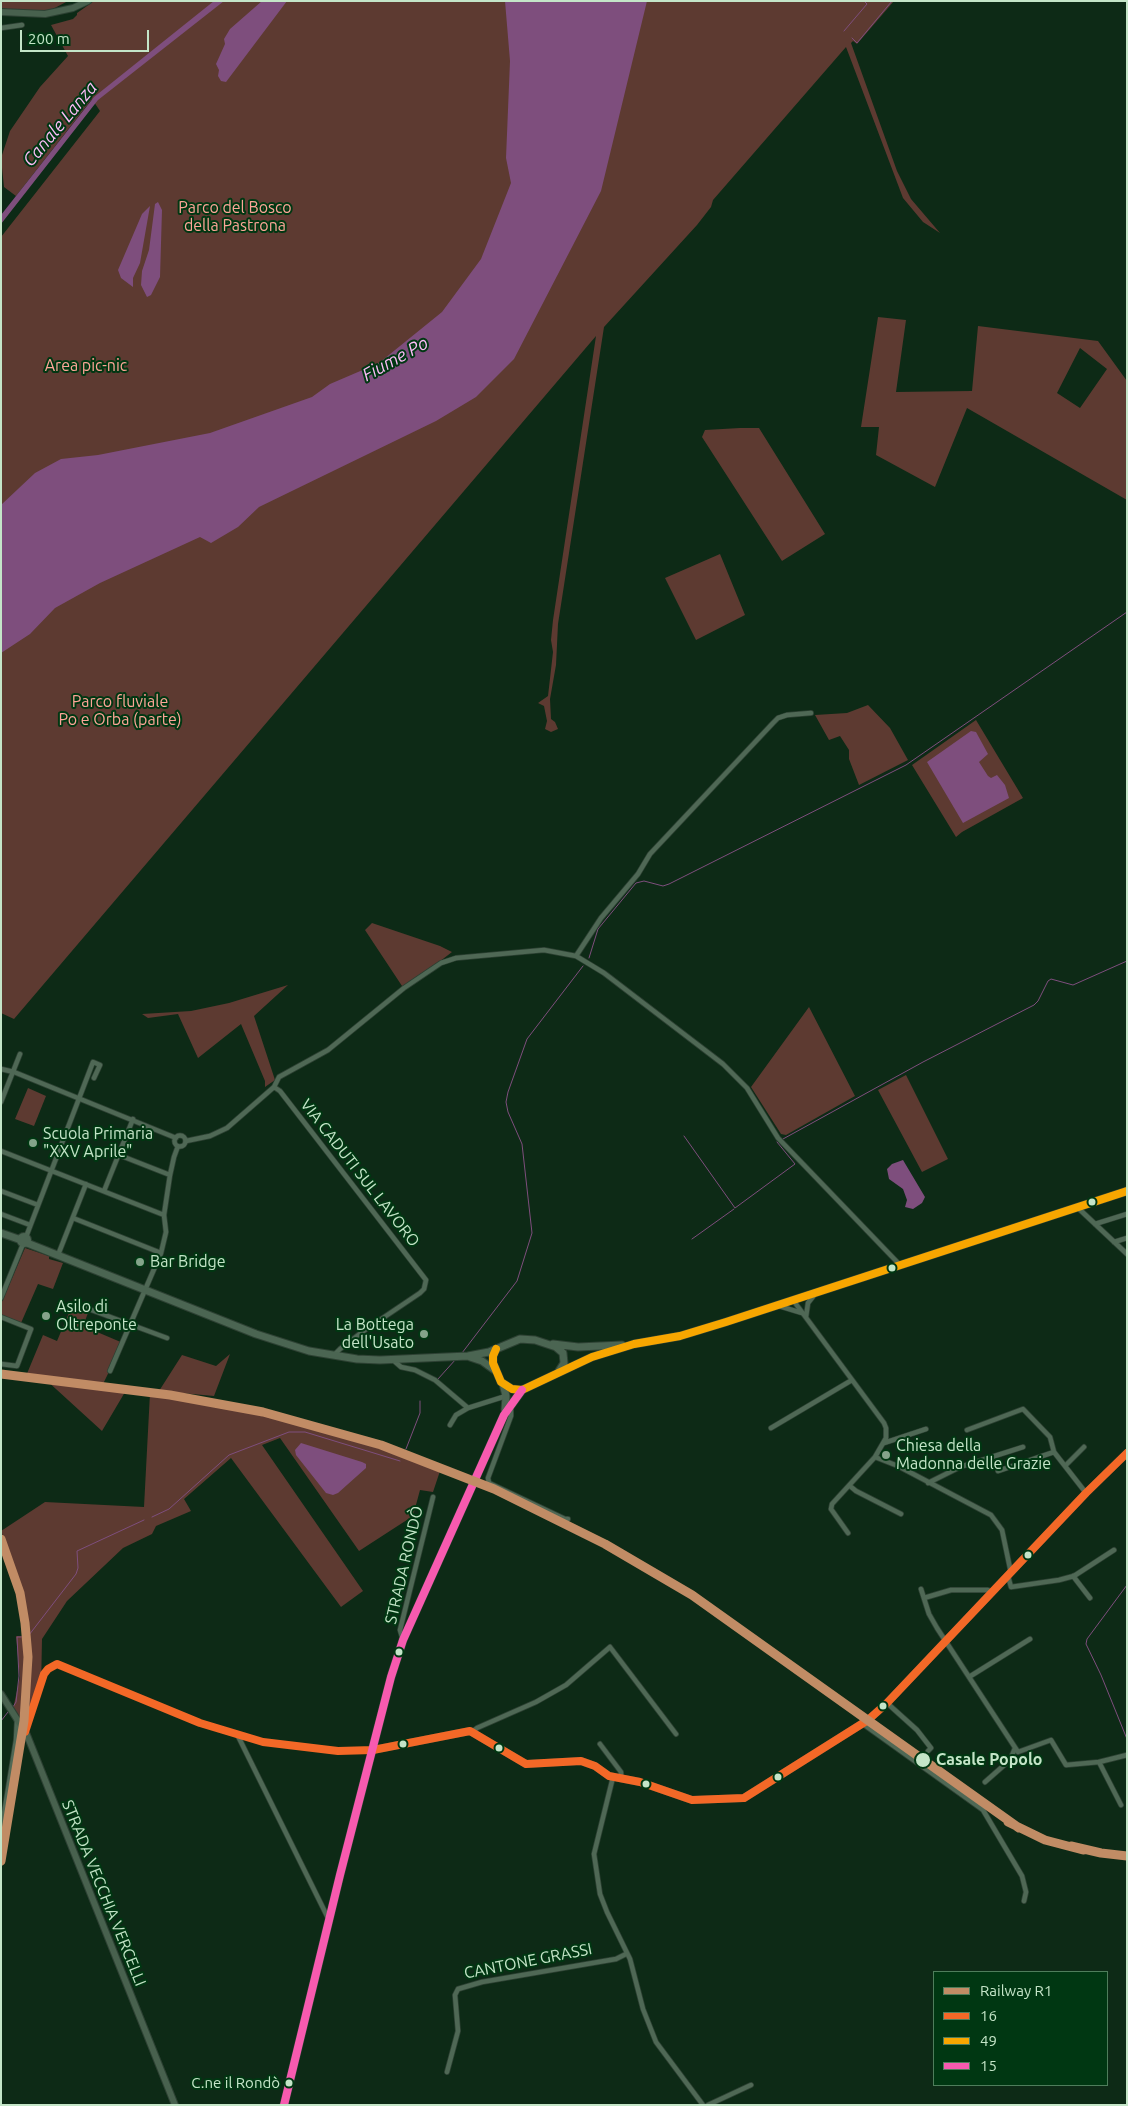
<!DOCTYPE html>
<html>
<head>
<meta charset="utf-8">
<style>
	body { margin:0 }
	#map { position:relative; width:1128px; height:2106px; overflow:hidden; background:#0d2a16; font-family:Ubuntu,sans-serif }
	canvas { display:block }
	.frame { position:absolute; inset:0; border:2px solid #c4e5c8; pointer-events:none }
	.legend { position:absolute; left:933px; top:1971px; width:175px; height:115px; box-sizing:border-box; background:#003712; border:1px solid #4e7d5b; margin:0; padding:6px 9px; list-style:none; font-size:15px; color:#c4e5c8 }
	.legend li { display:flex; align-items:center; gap:10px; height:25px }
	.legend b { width:25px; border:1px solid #4e7d5b }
	.scale { position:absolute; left:20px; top:30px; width:129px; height:22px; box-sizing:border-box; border:2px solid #c4e5c8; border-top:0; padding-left:6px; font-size:15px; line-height:18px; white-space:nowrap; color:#c4e5c8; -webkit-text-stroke:4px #003712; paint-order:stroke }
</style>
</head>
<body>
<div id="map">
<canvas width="1128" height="2106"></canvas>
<div class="frame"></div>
<ul class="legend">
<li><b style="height:6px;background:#c18c65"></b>Railway R1</li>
<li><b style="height:6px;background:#f36827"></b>16</li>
<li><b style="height:6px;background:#f7a600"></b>49</li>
<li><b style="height:6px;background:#f75aaf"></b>15</li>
</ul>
<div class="scale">200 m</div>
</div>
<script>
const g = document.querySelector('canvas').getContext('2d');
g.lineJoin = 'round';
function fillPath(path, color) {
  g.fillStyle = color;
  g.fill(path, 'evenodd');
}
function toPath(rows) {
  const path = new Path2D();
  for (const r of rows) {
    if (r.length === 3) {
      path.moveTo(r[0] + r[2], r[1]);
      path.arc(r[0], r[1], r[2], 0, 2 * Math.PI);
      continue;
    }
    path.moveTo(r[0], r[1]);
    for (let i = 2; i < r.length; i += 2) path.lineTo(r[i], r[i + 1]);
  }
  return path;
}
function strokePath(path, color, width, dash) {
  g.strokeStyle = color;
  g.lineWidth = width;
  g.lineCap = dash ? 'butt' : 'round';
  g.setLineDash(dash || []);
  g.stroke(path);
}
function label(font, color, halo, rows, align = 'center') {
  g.font = font + ' Ubuntu,sans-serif';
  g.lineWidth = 4;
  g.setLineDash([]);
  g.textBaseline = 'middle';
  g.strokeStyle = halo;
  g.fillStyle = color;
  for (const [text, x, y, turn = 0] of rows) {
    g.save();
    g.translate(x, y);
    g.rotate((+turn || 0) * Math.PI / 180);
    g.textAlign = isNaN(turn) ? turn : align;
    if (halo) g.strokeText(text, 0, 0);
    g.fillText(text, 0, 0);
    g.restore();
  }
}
fillPath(toPath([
	[1,1,68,1,49,11,20,11,1,8],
	[94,1,894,1,857,44,853,41,851,43,897,171,911,199,940,233,923,222,903,198,846,47,713,200,711,207,697,225,604,327,558,624,556,665,550,699,551,719,555,722,558,729,551,732,545,729,547,721,544,706,538,703,548,696,553,652,551,640,553,620,596,336,14,1019,1,1013,1,237,100,111,92,99,16,196,4,187,1,158,10,131,40,87,68,56,51,25,73,19,77,15,77,13],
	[878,317,906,320,896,392,972,391,978,326,1098,341,1127,381,1127,500,967,408,935,487,876,455,879,427,861,427],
	[1080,348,1107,369,1080,408,1057,393],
	[740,428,759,428,825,534,782,561,702,437,705,430],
	[720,554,745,615,696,640,665,578],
	[868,705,890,728,908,760,859,785,849,759,849,750,840,736,829,740,815,715,847,713],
	[976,720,1023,798,962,832,956,837,912,765],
	[372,923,440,946,452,952,404,989,365,930],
	[288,985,254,1016,275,1080,265,1087,265,1081,241,1024,198,1058,178,1014,148,1018,142,1014,191,1011,229,1003],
	[809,1007,855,1096,786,1135,781,1134,751,1087],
	[906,1075,948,1159,922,1172,878,1090],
	[28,1088,46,1096,34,1126,15,1119],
	[25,1248,49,1256,49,1259,63,1263,53,1289,38,1284,21,1323,1,1315,1,1304],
	[71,1308,88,1313,83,1326,123,1343,103,1384,128,1387,102,1431,45,1379,26,1376,43,1335,57,1341],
	[230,1354,214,1396,159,1391,182,1355,216,1366],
	[150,1393,263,1412,441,1468,433,1492,420,1490,413,1516,359,1551,280,1438,262,1445,363,1591,341,1607,231,1458,184,1499,191,1511,156,1526,152,1534,123,1548,67,1601,42,1639,41,1689,26,1729,13,1709,20,1677,16,1636,27,1636,12,1560,1,1531,45,1502,144,1507]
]), '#5d3a31');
fillPath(toPath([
	[214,1,224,1,98,100,1,224,1,215,94,97],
	[262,1,287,1,226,82,221,81,218,76,219,70,216,64,225,44,224,39,230,29],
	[505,1,647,1,601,191,514,359,476,397,436,421,259,507,238,527,211,543,200,537,100,583,55,608,30,634,1,653,1,505,35,473,61,459,98,455,210,433,312,397,330,384,379,363,442,312,481,259,511,183,506,158,510,61],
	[158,202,162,210,160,277,151,295,147,297,141,285,142,271,149,250,155,204],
	[150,206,140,263,133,278,133,287,121,278,118,270,142,214],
	[971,731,976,732,988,754,979,762,988,776,991,778,997,775,1005,785,1009,798,963,823,927,762],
	[903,1160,925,1197,922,1203,913,1209,905,1207,907,1200,903,1189,889,1179,887,1169,892,1164],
	[301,1443,362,1462,366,1464,366,1468,338,1493,333,1495,326,1493,296,1455,295,1450]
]), '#7e4e7d');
strokePath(toPath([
	[844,31,867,4,864,1],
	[852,38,857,43,892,1],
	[589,958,598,929,636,883,644,881,663,886,669,884,906,765,1127,612],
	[684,1136,735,1208,795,1164,777,1142],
	[783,1139,923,1062,1034,1005,1038,1001,1048,981,1051,979,1073,985,1127,961],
	[692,1239,734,1209],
	[462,1353,517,1281,532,1233,522,1144,508,1112,506,1102,508,1092,527,1039,583,966],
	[438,1379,456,1359],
	[406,1449,420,1413,420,1401],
	[152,1517,169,1509,229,1455,289,1432,305,1432,400,1461],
	[1127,1585,1087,1639,1086,1644,1101,1675,1127,1739],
	[29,1635,76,1574,78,1568,77,1551,144,1520],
	[13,1707,16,1702,19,1676,17,1637,21,1637],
	[1,1721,8,1712]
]), '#7e4e7d', 1);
const street = toPath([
	[1,28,22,25],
	[576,956,601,918,638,874,650,854,773,723,778,718,787,715,811,713],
	[1,1069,14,1072,176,1138],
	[274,1087,279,1077,328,1050,404,988,441,963,456,958,544,950,576,956,604,973,723,1064,747,1088,778,1138,900,1265],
	[274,1087,280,1091,426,1280,424,1289,420,1293,365,1330,340,1349,334,1355],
	[1,1102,20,1054],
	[180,1141,5.5],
	[186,1141,210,1136,227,1128,274,1087],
	[1,1151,164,1215],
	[119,1155,170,1175],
	[1,1191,38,1205],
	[104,1191,133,1119],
	[1077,1207,1127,1254],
	[1,1214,30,1225],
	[73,1218,161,1253],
	[1095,1224,1127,1214],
	[26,1237,93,1062,100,1065,94,1078],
	[1114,1242,1127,1238],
	[58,1255,86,1184],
	[1,1298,23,1244],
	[793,1300,884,1423,886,1428,886,1438,875,1457,898,1466,991,1515,1002,1530,1011,1573],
	[78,1305,167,1338],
	[779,1306,802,1313],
	[1,1317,31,1329,17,1366,1,1364],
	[806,1317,808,1303,815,1294],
	[393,1360,401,1367,415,1370,435,1380,468,1408,506,1396],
	[110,1371,161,1253,166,1232,164,1215,170,1175,174,1157,178,1146],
	[511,1407,511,1416,488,1478,489,1483,565,1519,568,1519],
	[450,1425,456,1415,468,1408],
	[771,1428,852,1380],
	[967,1430,1023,1409,1050,1437,1054,1452],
	[884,1443,926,1429],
	[1065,1466,1084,1447],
	[998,1471,1054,1452,1086,1493],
	[928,1483,960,1467,1023,1447],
	[850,1486,856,1491,901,1514],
	[848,1533,831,1509,832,1504,875,1457],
	[1008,1576,1011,1587,1059,1580,1074,1576,1114,1550],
	[1073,1576,1090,1598],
	[921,1589,929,1614,937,1628,1018,1752,1051,1740,1066,1765,1099,1762,1121,1805],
	[924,1598,951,1590,988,1590,992,1593],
	[403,1640,400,1630,433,1497],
	[969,1677,1030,1639],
	[887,1703,917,1730,931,1748,928,1751],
	[863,1724,983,1810,1022,1876,1026,1892,1024,1901],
	[25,1732,44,1674,48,1669,57,1664,200,1723,263,1742,338,1751,373,1750],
	[472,1732,477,1728,536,1702,566,1685,610,1647,676,1734],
	[237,1734,329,1920],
	[600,1744,621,1772,621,1778],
	[1099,1762,1127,1755],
	[613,1777,594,1854,600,1894,607,1912,630,1959,643,2009,656,2042,703,2105],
	[985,1782,1010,1760,1015,1748],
	[1,1832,16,1740,17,1720],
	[447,2072,458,2031,455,1995,458,1989,482,1982,616,1959,626,1954],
	[708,2105,751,2085]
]);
const secondary = toPath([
	[1,12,45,14,73,8,88,1],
	[1,1694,27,1735,175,2105],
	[373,1750,470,1731,526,1764,581,1761,595,1766,609,1776,640,1782,692,1800,744,1798,868,1720,887,1703,1086,1493,1127,1453]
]);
const primary = toPath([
	[1,1233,21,1240],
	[24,1240,3.5],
	[27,1243,256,1334,309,1351,357,1359,380,1360,468,1356,489,1352,520,1339,535,1340,556,1347,563,1353,564,1363,559,1371],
	[553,1344,578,1347,622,1345],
	[496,1349,493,1356,493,1363,501,1382,512,1389,522,1390,592,1357,634,1344,680,1336,726,1322,1127,1191],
	[470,1357,482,1361,496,1371],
	[503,1384,506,1396,505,1410],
	[284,2105,340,1875,391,1677,403,1640,504,1415,522,1390]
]);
strokePath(street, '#2d4133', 6);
strokePath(secondary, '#2d4133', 8);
strokePath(primary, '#2d4133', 9);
strokePath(street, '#4f6855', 4.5);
strokePath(secondary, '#48614e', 6);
strokePath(primary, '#4b6552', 7);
strokePath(toPath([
	[1,1539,20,1593,25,1623,28,1657,24,1721,1,1861],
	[605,1544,690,1598,997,1815,1045,1840,1083,1850]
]), '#4f6655', 1, [9, 9]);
strokePath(toPath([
	[25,1732,44,1674,48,1669,57,1664,200,1723,263,1742,338,1751,373,1750,470,1731,526,1764,581,1761,595,1766,609,1776,640,1782,692,1800,744,1798,868,1720,887,1703,1086,1493,1127,1453]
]), '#f36827', 8);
strokePath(toPath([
	[496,1349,493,1356,493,1363,501,1382,512,1389,522,1390,592,1357,634,1344,680,1336,726,1322,1127,1191]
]), '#f7a600', 8);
strokePath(toPath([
	[284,2105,340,1875,391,1677,403,1640,504,1415,522,1390]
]), '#f75aaf', 8);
strokePath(toPath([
	[1,1374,170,1395,263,1412,381,1445,494,1489,605,1544,692,1595,1019,1828],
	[1,1539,20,1593,25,1623,28,1657,24,1721,1,1861],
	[1008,1822,1045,1840,1083,1850],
	[1071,1846,1101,1853,1127,1856]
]), '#c18c65', 9);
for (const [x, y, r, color] of [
	[33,1143,5,"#84a48a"],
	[1092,1202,4.5,"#c4e5c8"],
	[140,1262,5,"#84a48a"],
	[892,1268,4.5,"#c4e5c8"],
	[46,1316,5,"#84a48a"],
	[424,1334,5,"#84a48a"],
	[886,1455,5,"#84a48a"],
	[1028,1555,4.5,"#c4e5c8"],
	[399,1652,4.5,"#c4e5c8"],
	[883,1706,4.5,"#c4e5c8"],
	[403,1744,4.5,"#c4e5c8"],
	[499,1748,4.5,"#c4e5c8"],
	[923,1760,8,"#c4e5c8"],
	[778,1777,4.5,"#c4e5c8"],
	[646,1784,4.5,"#c4e5c8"],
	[289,2083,4.5,"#c4e5c8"]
]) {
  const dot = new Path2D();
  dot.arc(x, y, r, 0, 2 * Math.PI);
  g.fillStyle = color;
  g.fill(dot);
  strokePath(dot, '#003712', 2);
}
label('15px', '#c4e5c8', '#003712', [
	["C.ne il Rondò",280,2083]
], 'right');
label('16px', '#fda598', '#003712', [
	["Parco del Bosco",235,208],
	["della Pastrona",235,226],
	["Area pic-nic",86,366],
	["Parco fluviale",120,702],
	["Po e Orba (parte)",120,720]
]);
label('16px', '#c4e5c8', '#003712', [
	["Scuola Primaria",43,1134],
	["\"XXV Aprile\"",43,1152],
	["Bar Bridge",150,1262],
	["Asilo di",56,1307],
	["Oltreponte",56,1325],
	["La Bottega",414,1325,"right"],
	["dell'Usato",414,1343,"right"],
	["Chiesa della",896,1446],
	["Madonna delle Grazie",896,1464]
], 'left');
label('16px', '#c4e5c8', '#003712', [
	["VIA CADUTI SUL LAVORO",360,1173,52],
	["STRADA RONDÒ",404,1565,-77],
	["STRADA VECCHIA VERCELLI",104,1893,68],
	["CANTONE GRASSI",528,1961,-11]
]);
label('bold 16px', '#c4e5c8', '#003712', [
	["Casale Popolo",936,1760]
], 'left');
label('italic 18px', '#fdbcf8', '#003712', [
	["Canale Lanza",60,124,-50],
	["Fiume Po",395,359,-29]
]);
</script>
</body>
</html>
